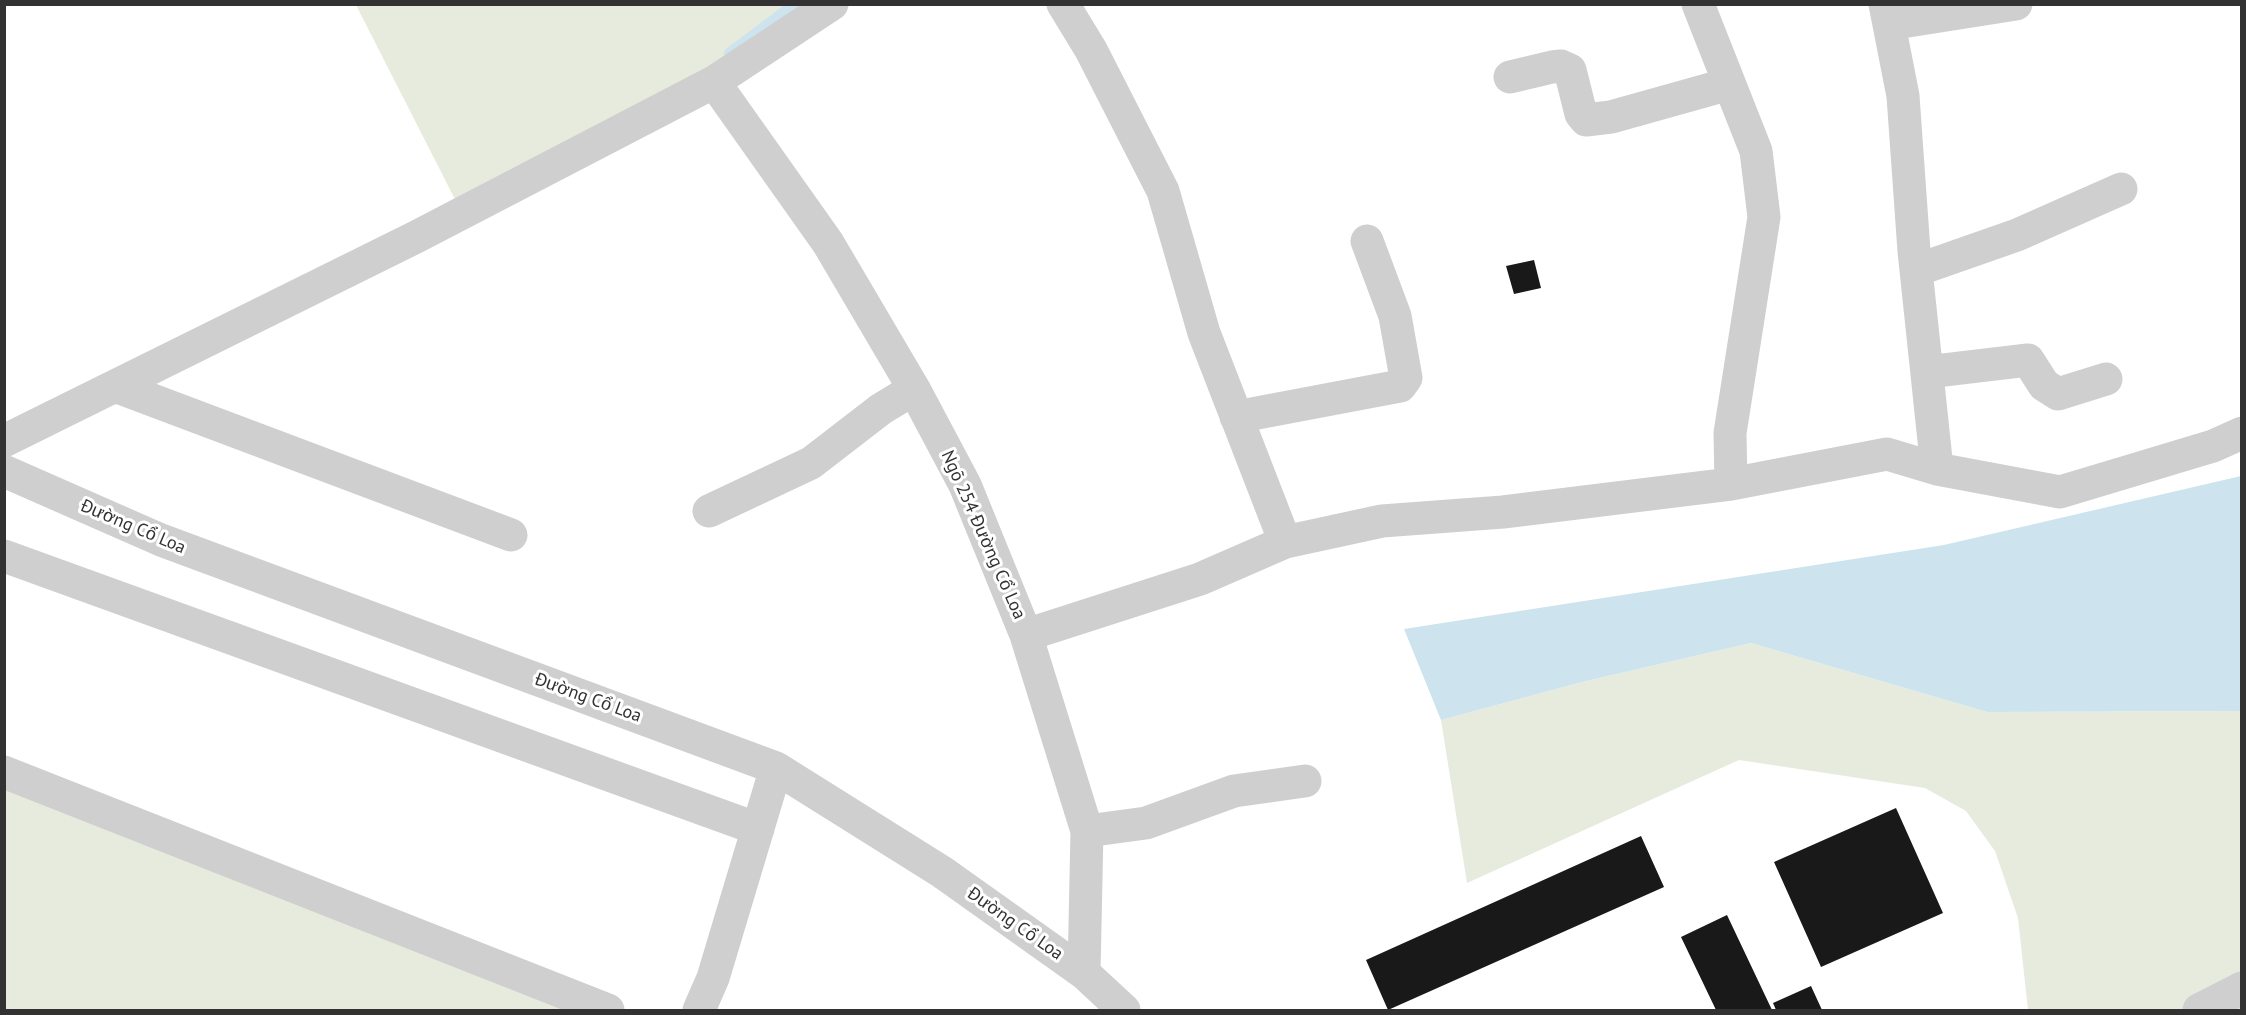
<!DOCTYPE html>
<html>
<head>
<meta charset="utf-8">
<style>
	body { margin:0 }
	#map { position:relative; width:2246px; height:1015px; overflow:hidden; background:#fff; font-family:"PT Sans",sans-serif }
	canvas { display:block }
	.frame { position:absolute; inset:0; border:6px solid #323232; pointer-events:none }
</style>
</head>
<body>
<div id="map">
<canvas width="2246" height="1015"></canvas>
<div class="frame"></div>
</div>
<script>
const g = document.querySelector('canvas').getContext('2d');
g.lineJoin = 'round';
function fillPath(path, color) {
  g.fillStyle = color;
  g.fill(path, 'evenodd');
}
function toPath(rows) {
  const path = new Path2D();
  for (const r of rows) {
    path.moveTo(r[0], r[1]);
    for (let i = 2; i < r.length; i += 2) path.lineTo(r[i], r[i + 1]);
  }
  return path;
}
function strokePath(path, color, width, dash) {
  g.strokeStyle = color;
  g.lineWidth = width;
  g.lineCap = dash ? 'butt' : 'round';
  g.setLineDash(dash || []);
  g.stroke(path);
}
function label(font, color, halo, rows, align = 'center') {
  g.font = font + ' "PT Sans",sans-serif';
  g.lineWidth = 6;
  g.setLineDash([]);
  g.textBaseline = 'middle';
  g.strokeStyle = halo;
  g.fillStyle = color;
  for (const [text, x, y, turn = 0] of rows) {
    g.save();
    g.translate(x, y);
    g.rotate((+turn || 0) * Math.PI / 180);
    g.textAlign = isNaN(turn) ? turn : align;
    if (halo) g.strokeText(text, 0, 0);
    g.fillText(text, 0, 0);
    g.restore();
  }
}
fillPath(toPath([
	[820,4,462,213,356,5],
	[1751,643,1987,712,2241,711,2241,1010,2028,1010,2018,918,1995,851,1966,811,1925,788,1739,760,1467,883,1441,720,1586,681],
	[4,772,579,999,561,1010,5,1010]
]), '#e6ebdd');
fillPath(toPath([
	[2241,476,2241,711,1987,712,1751,643,1586,681,1441,720,1404,629,1944,545]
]), '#cde3ed');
strokePath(toPath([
	[729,53,794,4]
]), '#cde3ed', 10);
fillPath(toPath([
	[1534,260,1541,288,1514,294,1506,266],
	[1896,808,1943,913,1821,967,1774,862],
	[1641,836,1664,887,1388,1010,1366,960],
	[1727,915,1772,1010,1716,1010,1681,937],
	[1811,986,1822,1010,1776,1010,1773,1003]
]), '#191919');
strokePath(toPath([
	[1063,4,1091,50,1163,191,1204,333,1285,542],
	[1698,4,1756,151,1764,217,1730,433,1731,484],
	[1885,4,1903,96,1914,251,1937,469],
	[1889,24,2016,4],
	[1510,77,1552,67,1561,66,1570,70,1581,114,1586,120,1611,117,1729,84],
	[714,82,828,243,914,389,965,485,1026,635,1087,831,1084,973],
	[1917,270,2017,235,2121,189],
	[1927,372,2028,360,2044,385,2058,394,2106,379],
	[115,386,511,535],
	[1236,417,1400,386,1406,378,1395,316,1367,241],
	[4,441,416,237,714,82,832,4],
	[4,471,161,540,776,768,942,872,1084,973,1124,1010],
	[709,511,811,463,881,409,914,389],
	[4,556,758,829],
	[1026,635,1200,579,1285,542,1382,521,1503,512,1731,484,1887,454,1937,469,2060,492,2213,446,2242,433],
	[4,772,608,1010],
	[1087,831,1146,823,1234,791,1305,781],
	[699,1010,713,978,776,768],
	[2199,1010,2242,988]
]), '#cfcfcf', 33);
label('18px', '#323232', '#fff', [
	["Đường Cổ Loa",133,527,23],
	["Ngõ 254 Đường Cổ Loa",983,535,66],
	["Đường Cổ Loa",588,698,20],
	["Đường Cổ Loa",1015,924,35]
]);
</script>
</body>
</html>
